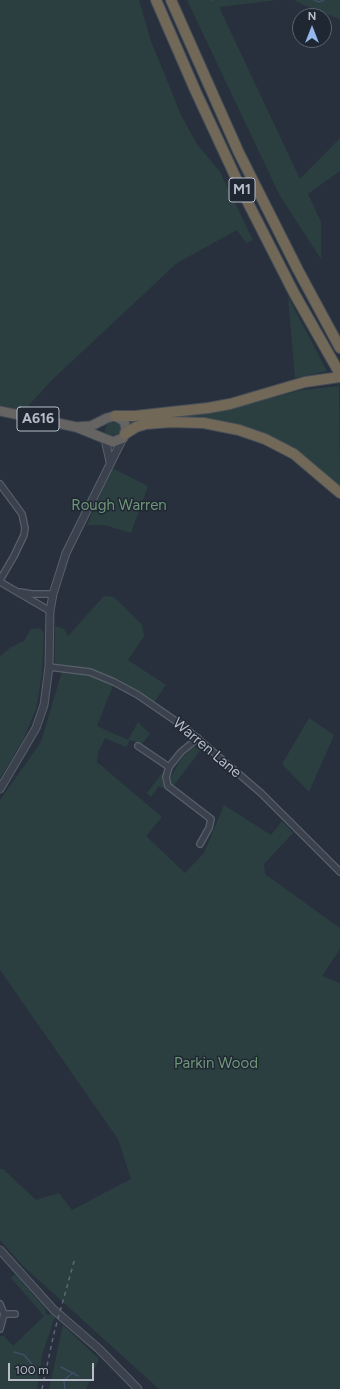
<!DOCTYPE html>
<html>
<head>
<meta charset="utf-8">
<style>
	body { margin:0 }
	#map { position:relative; width:340px; height:1389px; overflow:hidden; background:#27303c; font-family:Figtree,sans-serif }
	canvas { display:block }
	.north { position:absolute; left:292px; top:8px; width:40px; height:40px; box-sizing:border-box; background:#1f2732; border:1px solid #5c636e; border-radius:50%; rotate:0deg; font-size:11px; font-weight:700; line-height:16px; text-align:center; color:#b7bdc8 }
	.north::after { content:''; display:block; margin:auto; width:14px; height:18px; background:#95b7ee; clip-path:polygon(50% 0,100% 100%,50% 72%,0 100%) }
	.scale { position:absolute; left:8px; top:1363px; width:86px; height:18px; box-sizing:border-box; border:2px solid #b7bdc8; border-top:0; padding-left:5px; font-size:12px; line-height:14px; white-space:nowrap; color:#b7bdc8; -webkit-text-stroke:3px #1f2732; paint-order:stroke }
</style>
</head>
<body>
<div id="map">
<canvas width="340" height="1389"></canvas>
<div class="north">N</div>
<div class="scale">100 m</div>
</div>
<script>
const g = document.querySelector('canvas').getContext('2d');
g.lineJoin = 'round';
function fillPath(path, color) {
  g.fillStyle = color;
  g.fill(path, 'evenodd');
}
function toPath(rows) {
  const path = new Path2D();
  for (const r of rows) {
    if (r.length === 3) {
      path.moveTo(r[0] + r[2], r[1]);
      path.arc(r[0], r[1], r[2], 0, 2 * Math.PI);
      continue;
    }
    path.moveTo(r[0], r[1]);
    for (let i = 2; i < r.length; i += 2) path.lineTo(r[i], r[i + 1]);
  }
  return path;
}
function strokePath(path, color, width, dash) {
  g.strokeStyle = color;
  g.lineWidth = width;
  g.lineCap = dash ? 'butt' : 'round';
  g.setLineDash(dash || []);
  g.stroke(path);
}
function label(font, color, halo, rows, align = 'center') {
  g.font = font + ' Figtree,sans-serif';
  g.lineWidth = 3;
  g.setLineDash([]);
  g.textBaseline = 'middle';
  g.strokeStyle = halo;
  g.fillStyle = color;
  for (const [text, x, y, turn = 0] of rows) {
    g.save();
    g.translate(x, y);
    g.rotate((+turn || 0) * Math.PI / 180);
    g.textAlign = isNaN(turn) ? turn : align;
    if (halo) g.strokeText(text, 0, 0);
    g.fillText(text, 0, 0);
    g.restore();
  }
}
fillPath(toPath([
	[0,0,139,0,151,41,181,115,197,144,220,172,253,240,246,243,237,230,177,263,53,379,28,406,54,413,53,417,0,405],
	[187,0,277,0,219,7,300,179,340,138,340,171,308,194,321,222,321,259,280,196],
	[294,0,340,0,340,19,314,10],
	[288,297,327,371,295,378],
	[339,386,340,487,295,451,245,429,130,426,127,420,219,412,302,390],
	[113,430,8],
	[112,468,148,486,131,533,104,525,87,525],
	[104,596,114,597,142,625,144,636,128,660,166,685,154,702,116,678,97,726,128,740,138,722,150,734,142,744,130,740,126,747,105,738,98,752,97,762,162,817,146,836,185,873,204,853,224,805,271,835,282,821,293,833,264,864,265,874,340,928,340,949,322,976,340,983,340,1389,159,1389,22,1265,0,1240,0,1169,3,1169,36,1200,59,1193,72,1210,131,1179,118,1139,0,970,0,800,41,742,63,668,55,667,55,626,64,629,68,636],
	[39,628,44,632,42,673,36,709,23,740,0,778,0,656,11,647,24,641,31,629],
	[309,718,334,735,309,792,282,764],
	[193,747,202,748,174,785,165,789,159,786,151,797,147,793,163,772,172,775,181,759],
	[15,1274,45,1308,46,1315,52,1314,55,1316,42,1355,37,1389,0,1389,0,1336,4,1336,13,1346,44,1316,11,1278],
	[63,1325,99,1359,86,1389,49,1389]
]), '#2c3f40');
strokePath(toPath([
	[211,0,212,0],
	[314,0,319,2,324,0],
	[14,1352,24,1355,32,1364],
	[61,1367,78,1376],
	[65,1389,64,1380,74,1372]
]), '#3e4e64', 1.5);
const minor = toPath([
	[0,484,22,514,25,528,24,535,14,556,0,580],
	[0,582,50,611],
	[20,592,32,594,53,594],
	[49,667,90,672,114,682,138,695,183,726,261,793,340,872],
	[198,738,181,752,169,767,166,777,168,786,211,819,209,828,200,844],
	[138,746,169,767],
	[0,1304,4,1314,0,1329],
	[4,1314,15,1314]
]);
const tertiary = toPath([
	[105,439,110,462],
	[0,789,36,728,44,705,49,667,50,611,53,594,66,553,123,438],
	[0,1250,54,1310,99,1349,138,1389]
]);
const trunk = toPath([
	[0,411,76,427,113,442,123,438,126,429,124,421,115,416,107,418,91,426,76,427]
]);
const motorway = toPath([
	[156,0,196,92,242,191,294,293,340,374],
	[171,0,239,153,298,270,340,348],
	[115,416,135,416,208,408,230,404,305,382,340,377],
	[125,434,136,427,146,424,171,422,204,423,239,430,265,439,294,454,340,493]
]);
strokePath(minor, '#58606b', 8);
strokePath(tertiary, '#58606b', 9);
strokePath(trunk, '#454d58', 11);
strokePath(motorway, '#454d58', 12);
strokePath(minor, '#3b424d', 5.5);
strokePath(tertiary, '#3b424d', 7);
strokePath(trunk, '#666462', 9);
strokePath(motorway, '#726858', 10);
strokePath(toPath([
	[42,1389,54,1333,75,1258]
]), '#5f6875', 1.5, [4, 4]);
for (const [x, y, w] of [
	[242,190,26],
	[38,419,42]
]) {
  const box = new Path2D();
  box.roundRect(x - w / 2, y - 12, w, 24, 3);
  g.fillStyle = '#1f2732';
  g.fill(box);
  strokePath(box, '#b7bdc8', 1);
}
label('bold 14px', '#b7bdc8', null, [
	["M1",242,190],
	["A616",38,419]
]);
label('15px', '#709679', '#1f2732', [
	["Rough Warren",119,506],
	["Parkin Wood",216,1064]
]);
label('15px', '#b7bdc8', '#1f2732', [
	["Warren Lane",207,748,40]
]);
</script>
</body>
</html>
